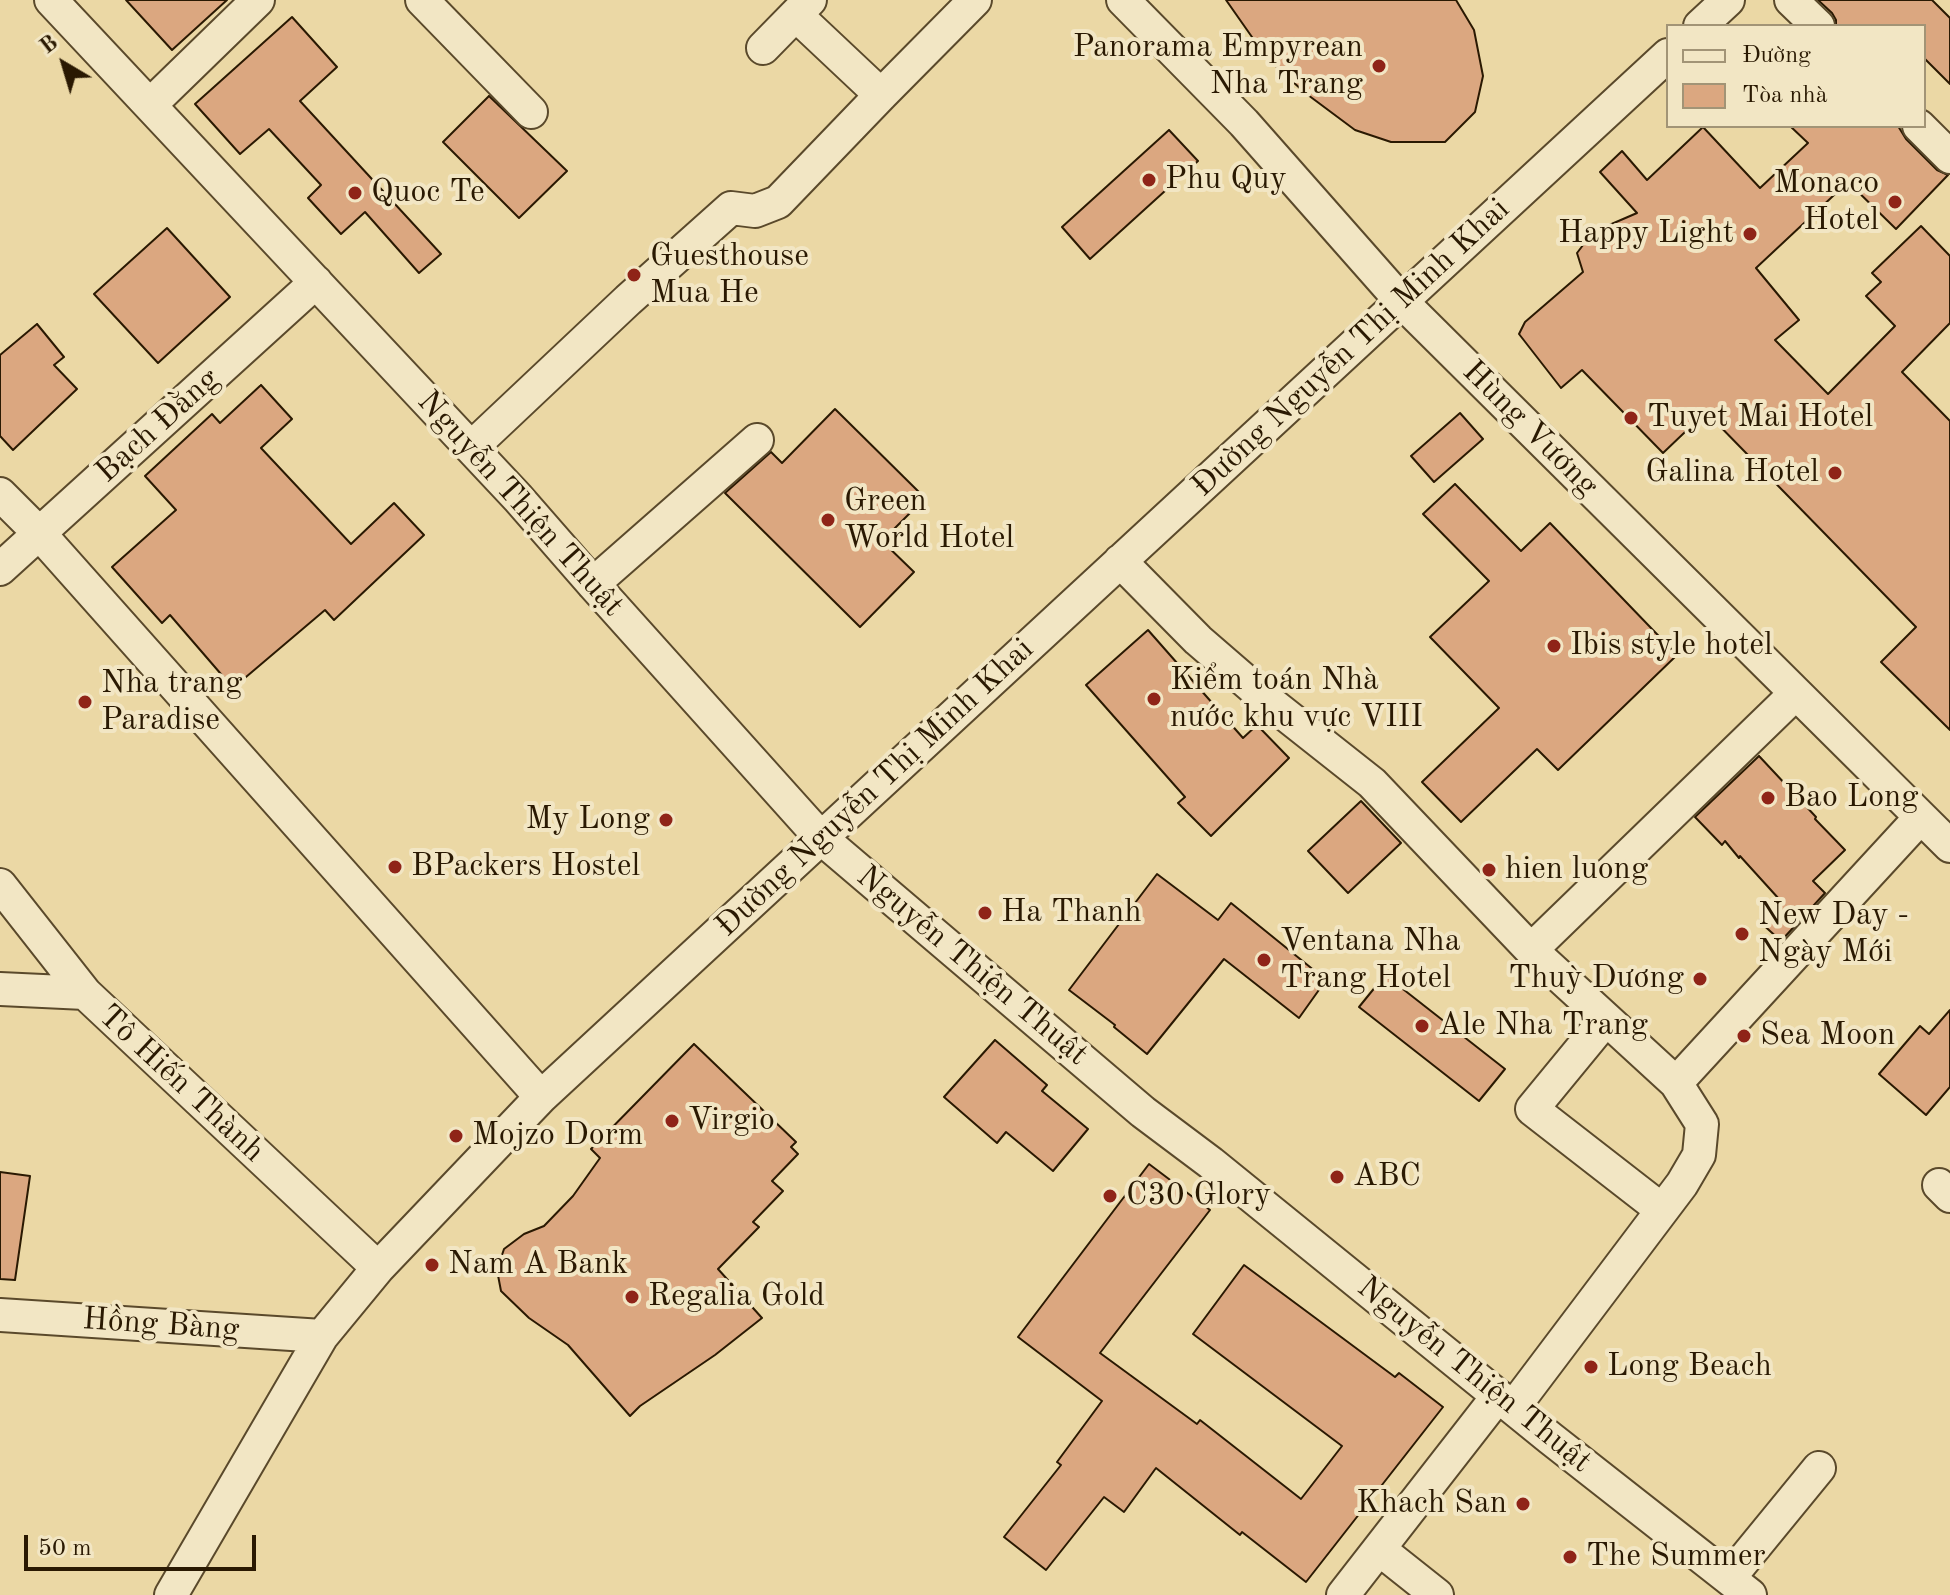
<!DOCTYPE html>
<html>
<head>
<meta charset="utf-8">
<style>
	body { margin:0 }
	#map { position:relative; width:1950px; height:1595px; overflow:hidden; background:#ebd8a5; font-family:"Old Standard TT",serif }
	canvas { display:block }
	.legend { position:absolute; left:1666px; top:24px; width:260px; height:104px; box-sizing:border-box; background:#f2e6c4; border:2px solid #a29476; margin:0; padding:10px 14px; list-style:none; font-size:24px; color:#2a1902 }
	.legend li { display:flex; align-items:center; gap:16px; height:40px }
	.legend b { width:40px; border:2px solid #a29476 }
	.north { position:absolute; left:24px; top:24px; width:80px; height:80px; -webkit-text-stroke:6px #f2e6c4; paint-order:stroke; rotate:322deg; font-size:22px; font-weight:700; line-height:32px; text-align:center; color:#2a1902 }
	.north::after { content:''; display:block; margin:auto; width:28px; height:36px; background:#2a1902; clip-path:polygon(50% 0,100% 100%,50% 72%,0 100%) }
	.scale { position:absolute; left:24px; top:1535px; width:232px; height:36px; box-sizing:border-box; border:4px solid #2a1902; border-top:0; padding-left:10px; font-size:24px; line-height:28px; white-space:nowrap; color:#2a1902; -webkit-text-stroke:6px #f2e6c4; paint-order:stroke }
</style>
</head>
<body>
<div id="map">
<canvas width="1950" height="1595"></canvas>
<ul class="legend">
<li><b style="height:10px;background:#f2e6c4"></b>Đường</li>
<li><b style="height:22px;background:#dba780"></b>Tòa nhà</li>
</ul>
<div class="north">B</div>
<div class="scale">50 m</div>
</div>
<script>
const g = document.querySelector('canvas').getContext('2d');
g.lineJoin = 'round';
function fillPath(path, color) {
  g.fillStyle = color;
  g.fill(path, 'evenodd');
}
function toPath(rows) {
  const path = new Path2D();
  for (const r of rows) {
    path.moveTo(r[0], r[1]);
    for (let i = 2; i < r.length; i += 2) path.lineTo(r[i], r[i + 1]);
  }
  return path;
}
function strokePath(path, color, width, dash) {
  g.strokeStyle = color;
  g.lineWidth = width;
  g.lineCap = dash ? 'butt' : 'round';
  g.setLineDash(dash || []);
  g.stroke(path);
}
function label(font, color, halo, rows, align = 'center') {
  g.font = font + ' "Old Standard TT",serif';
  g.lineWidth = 8;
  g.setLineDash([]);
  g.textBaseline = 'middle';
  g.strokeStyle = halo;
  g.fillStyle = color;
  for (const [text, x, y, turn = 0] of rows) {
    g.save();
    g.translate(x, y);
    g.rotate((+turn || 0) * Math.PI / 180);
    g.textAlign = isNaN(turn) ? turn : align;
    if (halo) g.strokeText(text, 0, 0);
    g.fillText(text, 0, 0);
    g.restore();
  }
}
const building = toPath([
	[126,0,227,0,172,50,126,0],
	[1226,0,1456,0,1474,30,1483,76,1475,112,1445,142,1391,142,1355,130,1304,92,1266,57,1226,0],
	[1818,0,1932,0,1950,18,1950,84,1924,58,1924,26,1836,26,1836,20,1832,13,1818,0],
	[292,17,337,67,300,101,441,254,419,273,365,212,341,234,308,198,321,185,269,129,240,154,195,104,292,17],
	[489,96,567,171,519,218,443,142,489,96],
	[1790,126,1898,126,1906,139,1937,170,1948,175,1896,229,1848,182,1756,268,1799,320,1775,340,1828,394,1895,326,1866,296,1881,282,1872,273,1921,226,1950,256,1950,323,1902,372,1950,421,1950,730,1881,662,1916,627,1706,412,1663,453,1582,370,1561,388,1519,334,1525,322,1583,272,1577,253,1593,232,1637,213,1600,172,1622,151,1647,180,1703,127,1760,188,1808,143,1790,126],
	[1169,130,1198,161,1090,259,1062,227,1169,130],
	[167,228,230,297,158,363,94,294,167,228],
	[37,324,64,357,54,365,77,389,13,450,0,436,0,355,37,324],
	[261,385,292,419,261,448,351,544,394,503,424,535,334,620,325,610,233,688,170,615,162,623,112,567,176,510,145,476,212,414,220,423,261,385],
	[835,409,925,498,882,541,914,572,860,627,725,493,771,452,782,463,835,409],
	[1460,413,1483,439,1434,482,1411,456,1460,413],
	[1455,484,1521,551,1550,523,1677,655,1558,770,1537,749,1461,822,1422,782,1499,708,1430,637,1489,581,1423,514,1455,484],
	[1148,630,1243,738,1257,725,1289,758,1211,836,1178,803,1185,797,1086,685,1148,630],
	[1759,756,1816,817,1815,819,1845,850,1813,881,1825,893,1781,941,1759,921,1779,899,1740,856,1739,858,1725,841,1722,845,1695,817,1759,756],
	[1361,801,1401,843,1348,893,1308,851,1361,801],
	[1157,874,1218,920,1231,903,1326,980,1299,1018,1224,959,1147,1054,1114,1027,1115,1025,1069,990,1157,874],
	[1385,975,1505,1069,1479,1101,1359,1007,1385,975],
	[1950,1010,1950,1087,1926,1115,1879,1074,1920,1026,1929,1034,1950,1010],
	[995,1040,1047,1085,1042,1091,1088,1129,1053,1171,1006,1132,997,1143,944,1097,995,1040],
	[694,1044,796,1142,791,1147,798,1154,772,1181,783,1191,753,1222,759,1227,718,1269,762,1318,715,1355,640,1406,630,1416,568,1345,529,1318,501,1291,497,1270,504,1249,524,1234,544,1226,573,1196,600,1158,591,1149,694,1044],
	[1149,1164,1210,1210,1100,1353,1197,1424,1200,1420,1301,1499,1342,1446,1193,1334,1244,1265,1395,1377,1399,1373,1443,1407,1306,1582,1242,1532,1240,1535,1156,1468,1124,1512,1104,1497,1046,1570,1004,1537,1061,1465,1057,1462,1102,1401,1018,1337,1149,1164],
	[0,1172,30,1176,15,1280,0,1279,0,1172]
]);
fillPath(building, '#dba780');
strokePath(building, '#2a1902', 2);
const minor = toPath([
	[51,0,518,498,593,584,821,838,1143,1112,1211,1163,1550,1438,1750,1595],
	[422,0,531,112],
	[1123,0,1244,123,1402,302,1950,846],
	[1791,0,1818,26],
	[796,15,881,95],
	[1700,26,1728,0],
	[763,48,810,0],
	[150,105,258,0],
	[1919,126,1950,157],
	[471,448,628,300,731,208,755,211,778,202,881,95,975,0],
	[0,494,39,533,541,1097],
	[1120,561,1198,640,1272,704,1372,783,1531,950,1676,1083,1702,1124,1699,1155,1682,1184,1513,1408],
	[0,569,316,282],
	[593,584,757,440],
	[0,885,85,993,378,1268],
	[1531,950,1795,694],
	[0,989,85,993],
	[1606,1019,1532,1109,1662,1210],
	[1676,1083,1920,818],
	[1939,1185,1950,1196],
	[0,1315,322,1336],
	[1379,1549,1437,1595],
	[1729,1578,1819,1468],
	[171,1595,322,1336,378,1268,541,1097,1668,55],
	[1343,1595,1498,1396]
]);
strokePath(minor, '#5a492b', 36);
strokePath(minor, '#f2e6c4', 32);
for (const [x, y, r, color] of [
	[1379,66,8,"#8f2418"],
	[1149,180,8,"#8f2418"],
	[355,193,8,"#8f2418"],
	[1895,202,8,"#8f2418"],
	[1750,234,8,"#8f2418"],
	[634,275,8,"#8f2418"],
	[1631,418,8,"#8f2418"],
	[1835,473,8,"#8f2418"],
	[828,520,8,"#8f2418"],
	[1554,646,8,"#8f2418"],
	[1154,699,8,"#8f2418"],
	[85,702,8,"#8f2418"],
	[1768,798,8,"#8f2418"],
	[666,820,8,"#8f2418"],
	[395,867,8,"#8f2418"],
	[1489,870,8,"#8f2418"],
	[985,913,8,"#8f2418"],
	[1742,934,8,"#8f2418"],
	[1264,960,8,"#8f2418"],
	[1700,979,8,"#8f2418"],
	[1422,1026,8,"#8f2418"],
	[1744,1036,8,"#8f2418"],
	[672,1121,8,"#8f2418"],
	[456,1136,8,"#8f2418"],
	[1337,1177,8,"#8f2418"],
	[1110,1196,8,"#8f2418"],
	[432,1265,8,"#8f2418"],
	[632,1297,8,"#8f2418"],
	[1591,1367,8,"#8f2418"],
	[1523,1504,8,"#8f2418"],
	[1570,1557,8,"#8f2418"]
]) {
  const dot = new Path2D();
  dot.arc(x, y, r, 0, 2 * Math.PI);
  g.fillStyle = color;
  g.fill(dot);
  strokePath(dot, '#f2e6c4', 3);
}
label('32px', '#2a1902', '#f2e6c4', [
	["Panorama Empyrean",1363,48,"right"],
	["Nha Trang",1363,85,"right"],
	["Phu Quy",1165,180],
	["Monaco",1879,184,"right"],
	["Hotel",1879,221,"right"],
	["Quoc Te",371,193],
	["Happy Light",1734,234,"right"],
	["Guesthouse",650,257],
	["Mua He",650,294],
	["Tuyet Mai Hotel",1647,418],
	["Galina Hotel",1819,473,"right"],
	["Green",844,502],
	["World Hotel",844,539],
	["Ibis style hotel",1570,646],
	["Kiểm toán Nhà",1170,681],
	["nước khu vực VIII",1170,718],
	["Nha trang",101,684],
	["Paradise",101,721],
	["Bao Long",1784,798],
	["My Long",650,820,"right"],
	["BPackers Hostel",411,867],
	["hien luong",1505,870],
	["Ha Thanh",1001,913],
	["New Day -",1758,916],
	["Ngày Mới",1758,953],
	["Ventana Nha",1280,942],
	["Trang Hotel",1280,979],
	["Thuỳ Dương",1684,979,"right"],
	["Ale Nha Trang",1438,1026],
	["Sea Moon",1760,1036],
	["Virgio",688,1121],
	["Mojzo Dorm",472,1136],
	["ABC",1353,1177],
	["C30 Glory",1126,1196],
	["Nam A Bank",448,1265],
	["Regalia Gold",648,1297],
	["Long Beach",1607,1367],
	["Khach San",1507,1504,"right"],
	["The Summer",1586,1557]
], 'left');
label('32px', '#2a1902', '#f2e6c4', [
	["Đường Nguyễn Thị Minh Khai",1351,348,-43],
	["Bạch Đằng",158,426,-42],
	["Hùng Vương",1530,429,45],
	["Nguyễn Thiện Thuật",520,504,48],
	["Đường Nguyễn Thị Minh Khai",875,788,-43],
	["Nguyễn Thiện Thuật",972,966,40],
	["Tô Hiến Thành",181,1084,43],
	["Hồng Bàng",161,1325,4],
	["Nguyễn Thiện Thuật",1474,1375,39]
]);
</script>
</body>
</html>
